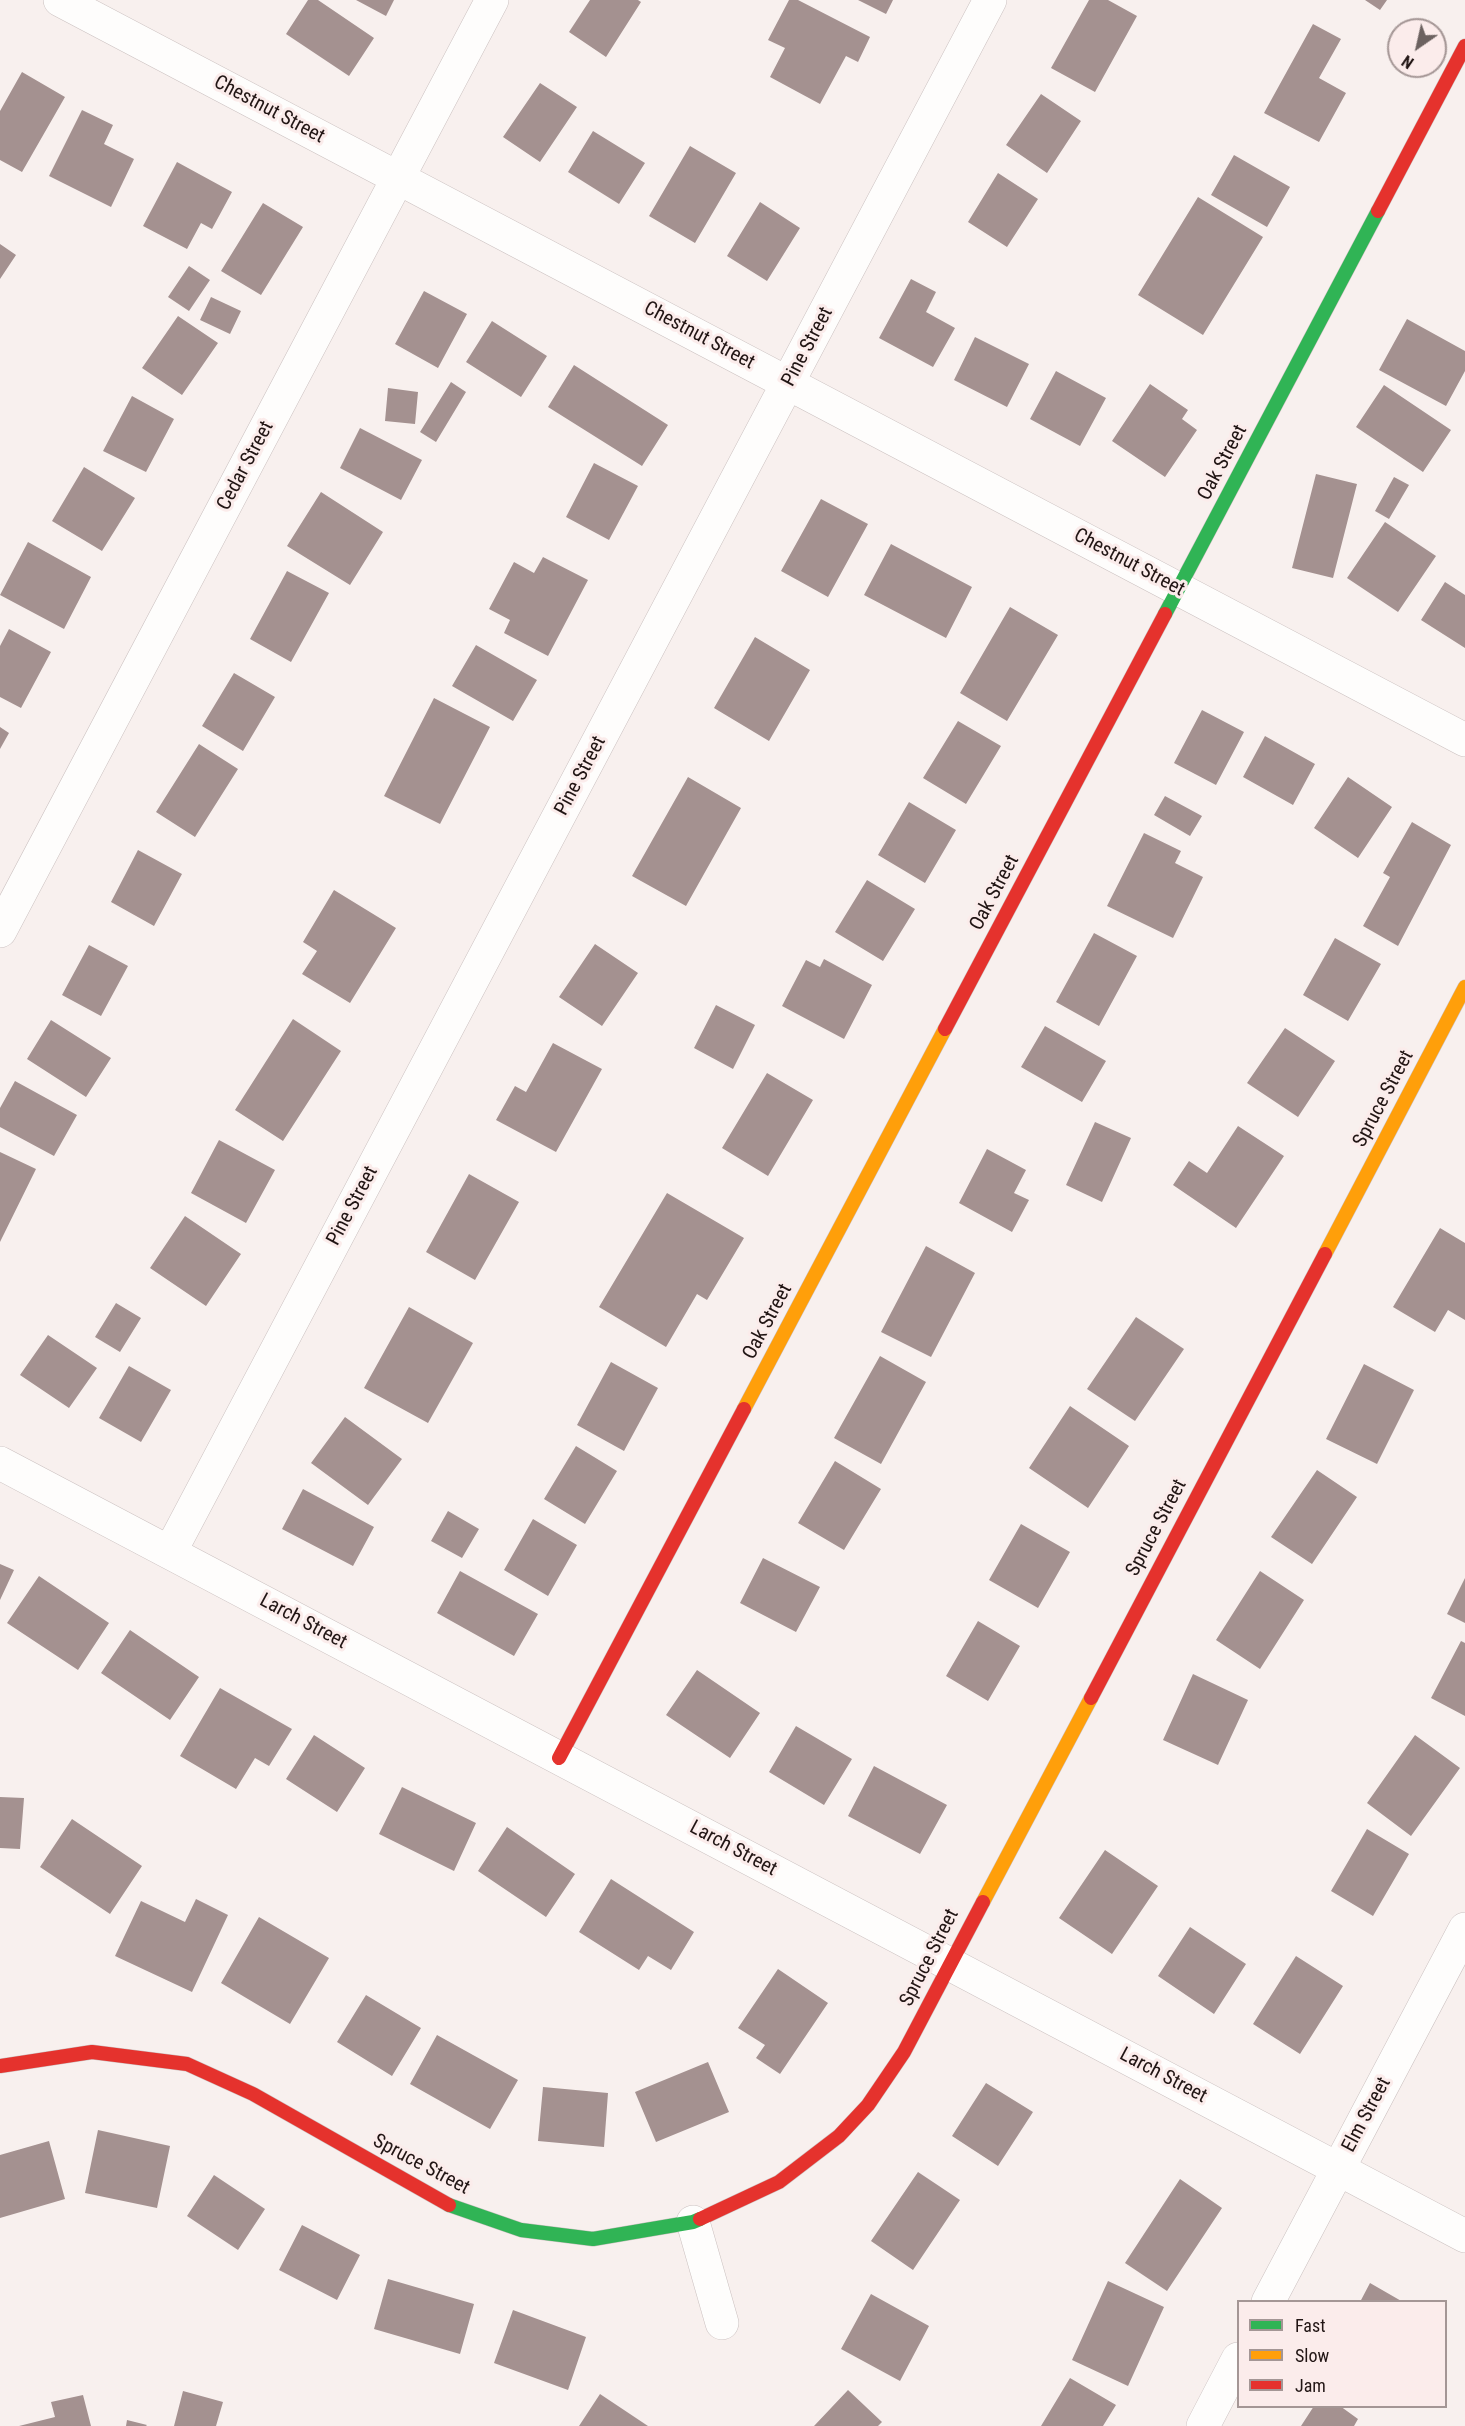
<!DOCTYPE html>
<html>
<head>
<meta charset="utf-8">
<style>
	body { margin:0 }
	#map { position:relative; width:1465px; height:2426px; overflow:hidden; background:#f8f0ee; font-family:"Roboto Condensed",sans-serif }
	canvas { display:block }
	.legend { position:absolute; left:1237px; top:2300px; width:210px; height:108px; box-sizing:border-box; background:#fbeceb; border:2px solid #a49695; margin:0; padding:8px 10px; list-style:none; font-size:18px; color:#211514 }
	.legend li { display:flex; align-items:center; gap:12px; height:30px }
	.legend b { width:30px; border:2px solid #a49695 }
	.north { position:absolute; left:1387px; top:18px; width:60px; height:60px; box-sizing:border-box; background:#fbeceb; border:2px solid #a49695; border-radius:50%; rotate:214deg; font-size:16px; font-weight:700; line-height:24px; text-align:center; color:#211514 }
	.north::after { content:''; display:block; margin:auto; width:21px; height:27px; background:#6c6260; clip-path:polygon(50% 0,100% 100%,50% 72%,0 100%) }
</style>
</head>
<body>
<div id="map">
<canvas width="1465" height="2426"></canvas>
<ul class="legend">
<li><b style="height:8px;background:#30b455"></b>Fast</li>
<li><b style="height:8px;background:#ff9f0a"></b>Slow</li>
<li><b style="height:8px;background:#e5322d"></b>Jam</li>
</ul>
<div class="north">N</div>
</div>
<script>
const g = document.querySelector('canvas').getContext('2d');
g.lineJoin = 'round';
function fillPath(path, color) {
  g.fillStyle = color;
  g.fill(path, 'evenodd');
}
function toPath(rows) {
  const path = new Path2D();
  for (const r of rows) {
    path.moveTo(r[0], r[1]);
    for (let i = 2; i < r.length; i += 2) path.lineTo(r[i], r[i + 1]);
  }
  return path;
}
function strokePath(path, color, width, dash) {
  g.strokeStyle = color;
  g.lineWidth = width;
  g.lineCap = dash ? 'butt' : 'round';
  g.setLineDash(dash || []);
  g.stroke(path);
}
function label(font, color, halo, rows, align = 'center') {
  g.font = font + ' "Roboto Condensed",sans-serif';
  g.lineWidth = 6;
  g.setLineDash([]);
  g.textBaseline = 'middle';
  g.strokeStyle = halo;
  g.fillStyle = color;
  for (const [text, x, y, turn = 0] of rows) {
    g.save();
    g.translate(x, y);
    g.rotate((+turn || 0) * Math.PI / 180);
    g.textAlign = isNaN(turn) ? turn : align;
    if (halo) g.strokeText(text, 0, 0);
    g.fillText(text, 0, 0);
    g.restore();
  }
}
fillPath(toPath([
	[308,0,318,0,374,38,349,76,286,34],
	[356,0,394,0,386,16],
	[590,0,638,0,641,2,606,57,569,32],
	[789,0,798,0,870,37,858,62,846,56,820,104,770,77,785,48,768,40],
	[858,0,893,0,886,14],
	[1089,0,1108,0,1137,16,1095,92,1051,68],
	[1365,0,1387,0,1380,10],
	[1313,24,1341,39,1319,78,1346,93,1319,142,1264,113],
	[22,72,65,97,22,172,0,160,0,111],
	[540,83,577,107,540,162,503,137],
	[1041,94,1081,121,1047,173,1006,145],
	[82,110,113,125,104,144,134,159,111,207,49,176],
	[593,131,645,163,619,204,568,172],
	[690,146,736,173,695,243,649,216],
	[1234,155,1290,187,1267,227,1211,195],
	[177,162,232,192,212,229,201,223,187,249,143,226],
	[998,173,1038,199,1007,247,968,222],
	[1198,197,1263,237,1203,335,1138,295],
	[760,202,800,228,767,281,727,256],
	[263,203,303,227,261,295,221,271],
	[0,244,16,255,0,279],
	[189,266,210,280,189,311,168,297],
	[911,279,936,292,926,312,955,328,933,367,879,338],
	[424,291,467,314,438,368,395,344],
	[211,297,241,311,230,334,200,320],
	[178,316,218,343,182,395,142,368],
	[1407,319,1465,351,1465,371,1446,406,1379,370],
	[492,321,547,356,521,397,466,362],
	[975,337,1029,364,1007,407,954,380],
	[574,365,668,425,642,466,548,407],
	[1056,371,1106,398,1080,446,1030,419],
	[451,382,466,392,436,442,420,432],
	[1150,384,1188,410,1182,419,1197,430,1165,477,1112,441],
	[1384,385,1451,430,1423,472,1356,427],
	[388,388,418,392,415,424,385,421],
	[132,396,174,419,146,472,103,451],
	[360,428,422,460,401,500,340,468],
	[594,463,638,486,609,540,566,517],
	[84,467,135,498,102,551,52,521],
	[1316,474,1357,484,1333,578,1292,568],
	[1394,477,1409,485,1389,519,1375,511],
	[321,492,383,532,350,585,287,546],
	[821,499,868,524,828,597,781,571],
	[1385,522,1436,556,1398,612,1347,578],
	[28,542,91,577,64,629,0,595],
	[891,544,972,587,946,638,864,595],
	[543,557,588,580,548,656,504,633,510,620,489,609,514,562,534,573],
	[287,571,329,593,291,662,250,639],
	[1445,582,1465,595,1465,648,1421,620],
	[1010,607,1058,635,1007,721,960,693],
	[9,629,51,652,21,708,0,697,0,646],
	[755,637,810,670,769,741,714,708],
	[476,645,537,680,513,721,452,686],
	[234,673,275,697,243,751,202,726],
	[434,698,490,727,440,824,384,796],
	[1202,710,1244,732,1216,785,1174,763],
	[958,721,1001,746,966,804,923,778],
	[0,727,9,733,0,749],
	[1265,736,1315,764,1293,805,1243,777],
	[199,744,238,769,195,837,156,812],
	[688,777,741,808,686,906,632,876],
	[1348,777,1392,807,1358,858,1314,828],
	[1165,796,1202,816,1190,836,1154,815],
	[909,802,956,830,925,883,878,855],
	[1412,822,1451,845,1398,946,1363,926,1390,877,1383,873],
	[1144,833,1181,851,1175,863,1203,877,1173,938,1107,906],
	[138,850,182,874,154,926,111,902],
	[867,880,915,909,883,961,835,932],
	[334,890,396,928,350,1003,302,974,317,951,303,942],
	[1094,933,1137,956,1099,1026,1056,1002],
	[1335,938,1381,964,1348,1021,1303,995],
	[595,944,638,973,602,1026,559,997],
	[89,945,128,966,101,1016,62,995],
	[824,959,872,985,844,1039,782,1006,806,960,820,967],
	[716,1005,755,1025,733,1069,694,1048],
	[293,1019,341,1051,283,1141,235,1110],
	[51,1020,111,1058,86,1097,27,1059],
	[1045,1026,1106,1061,1082,1102,1021,1067],
	[1285,1028,1335,1061,1298,1117,1247,1083],
	[553,1043,602,1069,556,1152,496,1120,515,1086,526,1092],
	[767,1073,813,1100,768,1176,722,1148],
	[15,1081,77,1115,54,1156,0,1127,0,1108],
	[1095,1122,1131,1138,1102,1202,1066,1185],
	[1238,1126,1284,1156,1236,1228,1173,1185,1189,1161,1207,1173],
	[219,1140,275,1170,246,1223,191,1193],
	[987,1149,1026,1170,1014,1193,1029,1200,1012,1232,959,1203],
	[0,1152,36,1169,0,1242],
	[469,1174,519,1202,475,1280,426,1252],
	[667,1193,744,1238,707,1300,697,1294,666,1347,599,1307],
	[185,1216,241,1254,206,1306,150,1268],
	[1440,1228,1465,1243,1465,1320,1448,1310,1435,1332,1393,1307],
	[926,1246,975,1273,931,1357,881,1332],
	[116,1303,141,1318,120,1352,95,1337],
	[409,1307,473,1343,428,1423,364,1388],
	[1136,1317,1184,1349,1135,1421,1087,1389],
	[48,1335,97,1368,69,1408,20,1375],
	[880,1356,926,1382,881,1464,834,1438],
	[611,1362,658,1388,624,1451,577,1425],
	[1364,1364,1414,1390,1377,1464,1326,1439],
	[129,1366,171,1390,141,1442,99,1418],
	[1070,1406,1129,1446,1088,1508,1029,1468],
	[345,1417,402,1459,368,1505,311,1463],
	[576,1446,617,1471,585,1524,544,1499],
	[835,1461,881,1489,844,1550,798,1523],
	[1317,1470,1357,1497,1312,1564,1271,1537],
	[303,1489,374,1527,353,1566,282,1529],
	[448,1511,479,1529,462,1558,431,1541],
	[533,1519,577,1545,548,1596,504,1570],
	[1021,1524,1070,1552,1038,1608,989,1580],
	[763,1558,820,1587,796,1632,740,1603],
	[0,1564,14,1570,0,1600],
	[460,1571,538,1614,514,1656,437,1613],
	[1260,1571,1304,1600,1260,1669,1216,1640],
	[39,1576,109,1623,78,1670,7,1623],
	[1465,1578,1465,1623,1447,1614],
	[978,1621,1020,1646,988,1701,946,1676],
	[130,1630,199,1677,170,1720,101,1673],
	[1461,1641,1465,1643,1465,1716,1431,1698],
	[697,1670,760,1713,730,1758,666,1715],
	[1193,1674,1248,1700,1218,1765,1163,1740],
	[220,1688,292,1729,269,1766,255,1758,236,1789,180,1756],
	[796,1726,852,1759,824,1805,769,1772],
	[314,1735,365,1768,337,1812,286,1779],
	[1415,1735,1460,1768,1411,1836,1367,1803],
	[874,1766,947,1805,920,1854,848,1816],
	[402,1787,476,1823,454,1871,379,1834],
	[0,1797,24,1798,20,1849,0,1848],
	[72,1819,142,1866,110,1914,40,1867],
	[507,1827,575,1874,546,1917,478,1871],
	[1367,1829,1409,1854,1373,1916,1331,1891],
	[1105,1850,1158,1886,1112,1954,1059,1918],
	[611,1879,694,1932,671,1970,648,1956,639,1970,579,1932],
	[196,1899,228,1915,192,1992,115,1956,141,1901,185,1922],
	[259,1917,329,1958,290,2024,221,1983],
	[1190,1927,1246,1964,1214,2014,1158,1976],
	[1296,1956,1343,1986,1300,2054,1253,2024],
	[778,1969,828,2003,780,2074,756,2058,765,2045,738,2028],
	[366,1995,421,2028,392,2076,337,2042],
	[437,2035,518,2080,490,2129,410,2084],
	[708,2062,729,2112,656,2142,635,2092],
	[986,2083,1033,2112,998,2166,952,2136],
	[543,2087,608,2093,604,2147,538,2141],
	[98,2130,170,2146,157,2208,85,2193],
	[49,2141,65,2199,0,2218,0,2155],
	[918,2172,960,2200,913,2270,871,2241],
	[214,2175,265,2209,238,2250,187,2216],
	[1180,2179,1222,2208,1167,2291,1125,2263],
	[302,2225,360,2255,337,2300,279,2270],
	[388,2279,474,2304,460,2354,374,2329],
	[1108,2281,1164,2307,1128,2386,1072,2360],
	[1370,2283,1403,2302,1360,2302],
	[871,2294,929,2326,900,2381,841,2349],
	[513,2310,586,2337,568,2390,494,2363],
	[1070,2378,1116,2405,1103,2426,1041,2426],
	[848,2390,882,2422,878,2426,814,2426],
	[183,2391,223,2402,216,2426,174,2426],
	[600,2394,648,2426,579,2426],
	[83,2395,91,2426,19,2426,55,2417,51,2402],
	[1314,2406,1340,2406,1358,2419,1354,2426,1301,2426],
	[127,2420,147,2425,146,2426,126,2426]
]), '#a49190');
const street = toPath([
	[60,0,1465,740],
	[0,931,492,0],
	[0,1463,1465,2236],
	[170,1552,990,0],
	[693,2222,722,2323],
	[1268,2302,1465,1929],
	[1203,2426,1238,2359]
]);
const fast = toPath([
	[1165,614,1378,211],
	[449,2205,521,2230,593,2239,693,2222,700,2219]
]);
const slow = toPath([
	[1325,1254,1465,987],
	[744,1409,945,1029],
	[983,1902,1091,1698]
]);
const jam = toPath([
	[1378,211,1465,46],
	[945,1029,1165,614],
	[1091,1698,1325,1254],
	[559,1758,744,1409],
	[0,2066,92,2052,187,2064,253,2094,449,2205],
	[700,2219,779,2182,839,2136,868,2105,904,2052,983,1902]
]);
strokePath(street, '#cbc1c0', 34);
strokePath(fast, '#cbc1c0', 15);
strokePath(slow, '#cbc1c0', 15);
strokePath(jam, '#cbc1c0', 15);
strokePath(street, '#fefdfc', 33);
strokePath(fast, '#30b455', 14);
strokePath(slow, '#ff9f0a', 14);
strokePath(jam, '#e5322d', 14);
label('20px', '#211514', '#fbeceb', [
	["Chestnut Street",269,110,28],
	["Chestnut Street",699,336,28],
	["Pine Street",808,347,-62],
	["Oak Street",1223,463,-62],
	["Cedar Street",246,466,-62],
	["Chestnut Street",1129,563,28],
	["Pine Street",581,776,-62],
	["Oak Street",995,893,-62],
	["Spruce Street",1384,1099,-62],
	["Pine Street",353,1206,-62],
	["Oak Street",768,1322,-62],
	["Spruce Street",1157,1528,-62],
	["Larch Street",303,1622,28],
	["Larch Street",733,1849,28],
	["Spruce Street",930,1958,-63],
	["Larch Street",1163,2076,28],
	["Elm Street",1367,2115,-62],
	["Spruce Street",421,2165,28]
]);
</script>
</body>
</html>
